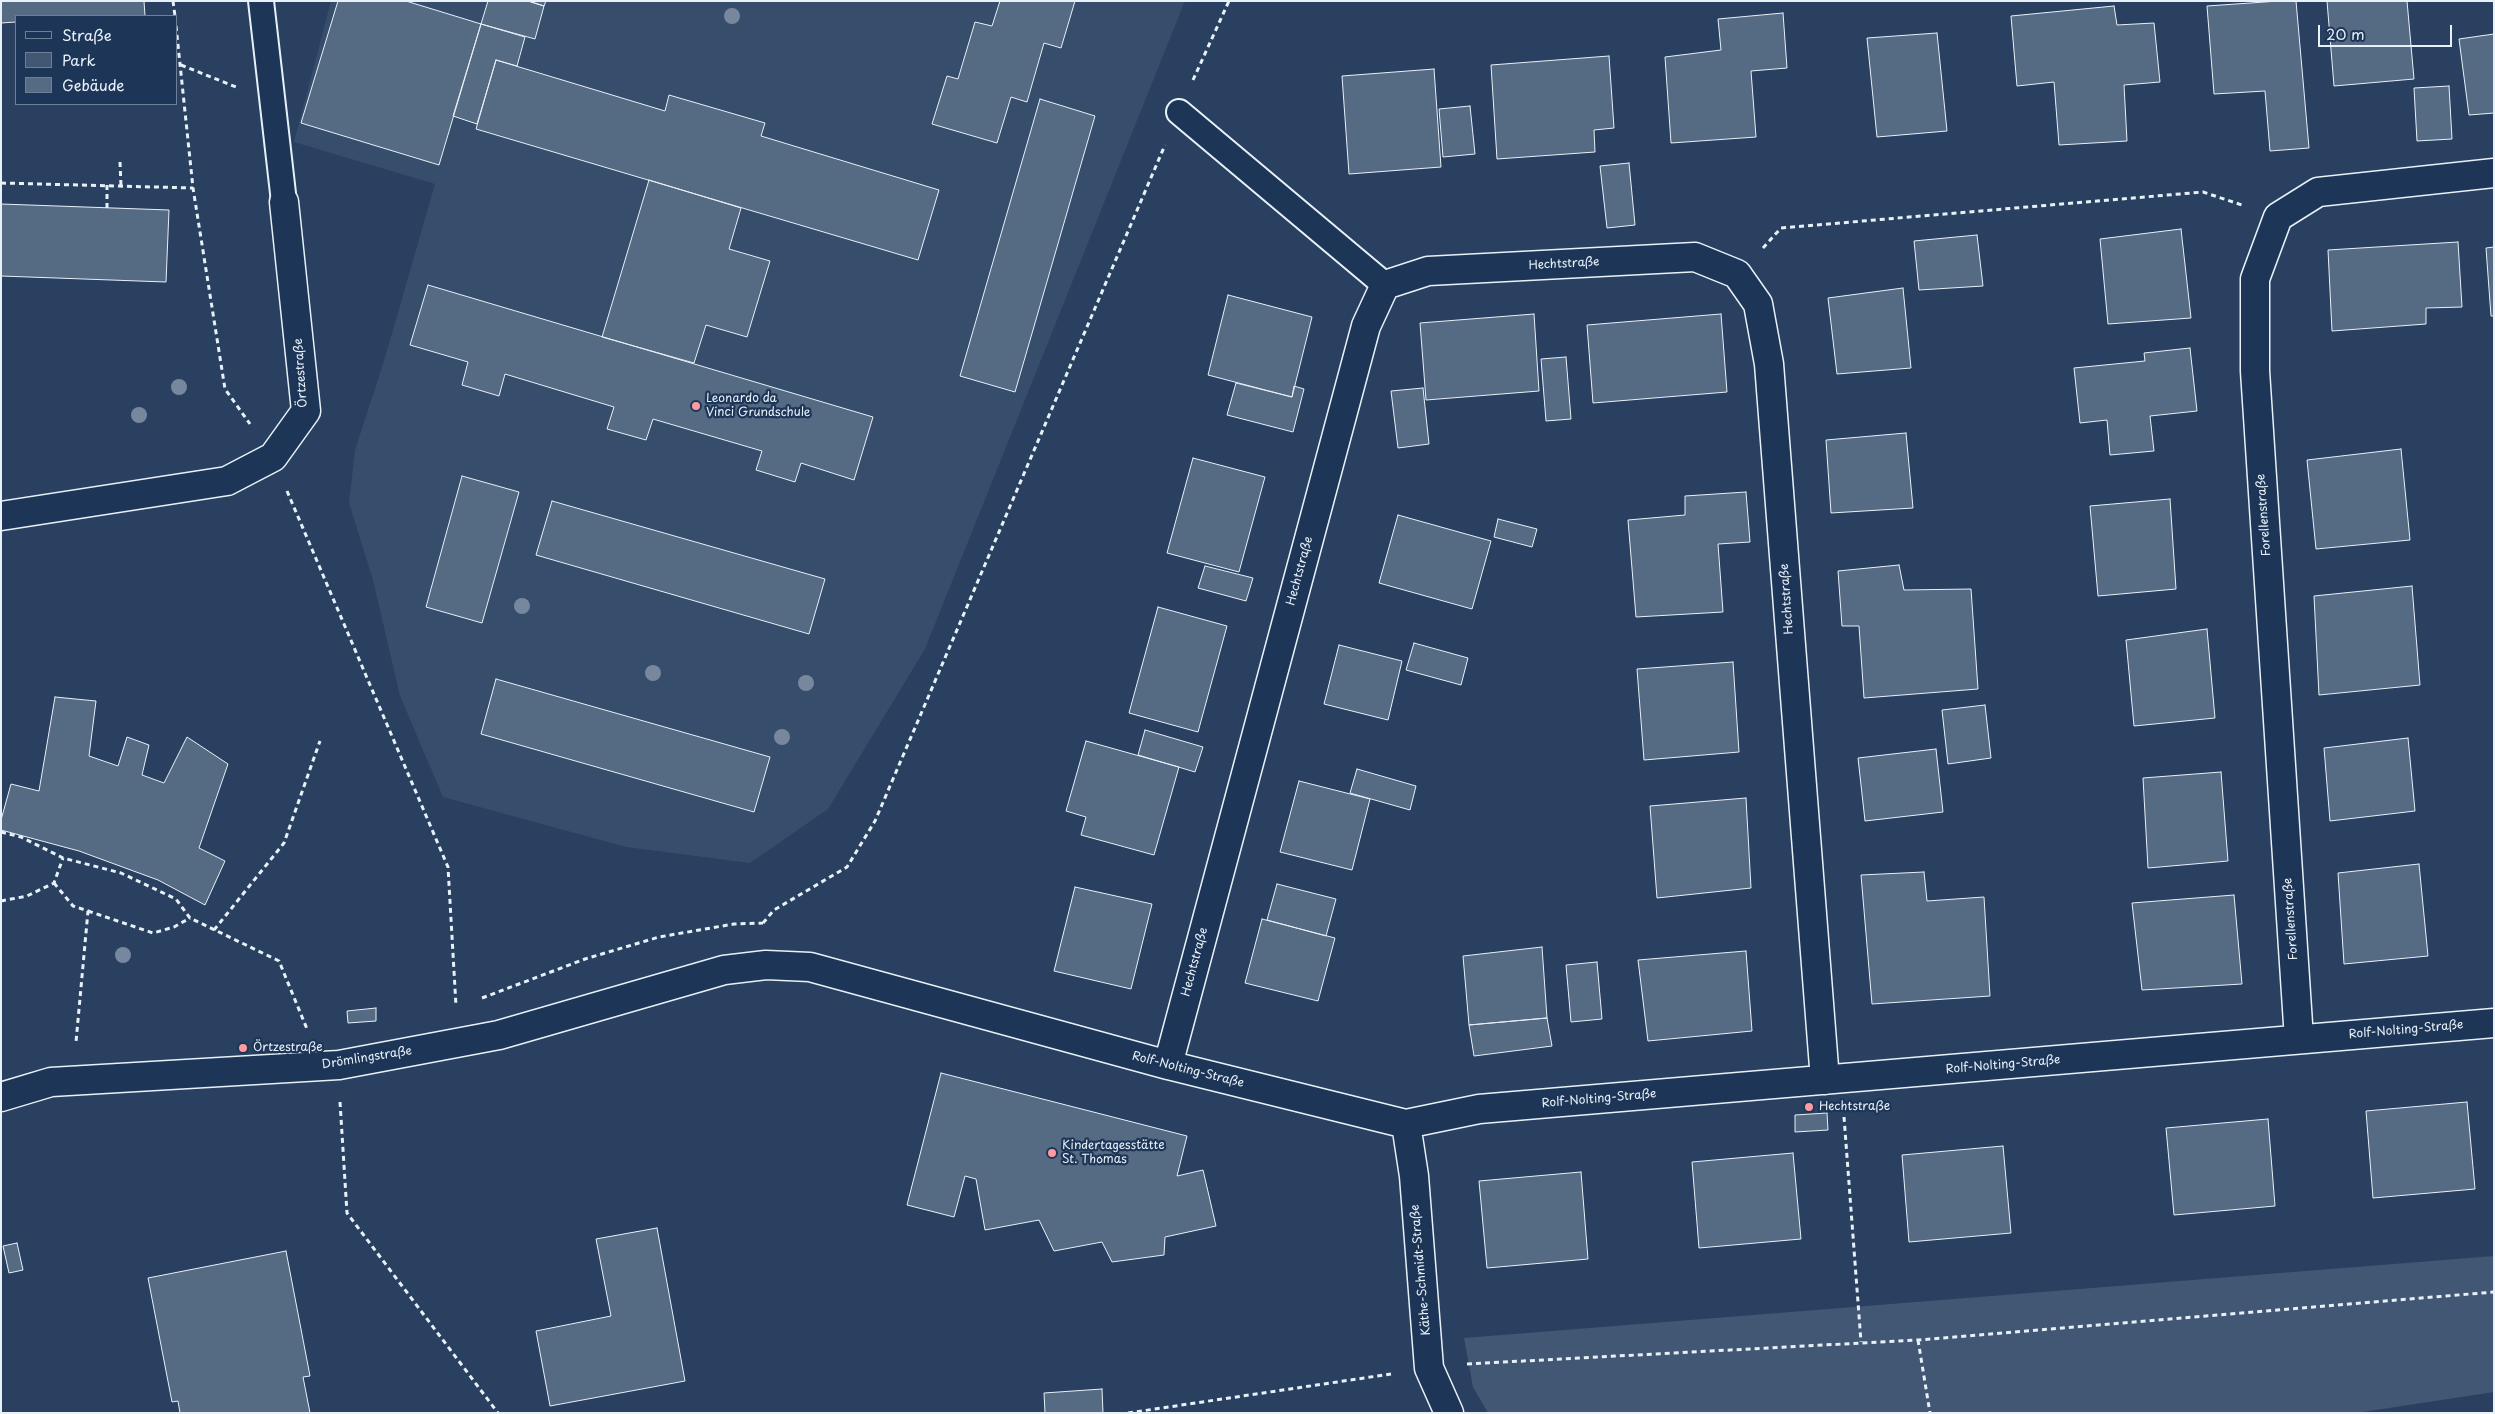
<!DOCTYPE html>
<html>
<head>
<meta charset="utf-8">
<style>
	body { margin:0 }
	#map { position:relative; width:2495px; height:1414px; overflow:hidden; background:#294061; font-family:"Playpen Sans",sans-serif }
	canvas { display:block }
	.frame { position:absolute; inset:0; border:2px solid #e8f1f8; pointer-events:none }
	.legend { position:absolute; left:15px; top:15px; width:162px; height:90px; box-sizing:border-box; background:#1d3557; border:1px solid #6e8097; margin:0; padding:6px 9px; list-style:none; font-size:15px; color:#e8f1f8 }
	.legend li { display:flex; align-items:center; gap:10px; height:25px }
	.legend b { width:25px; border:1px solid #6e8097 }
	.scale { position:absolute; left:2318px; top:25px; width:134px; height:22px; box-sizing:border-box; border:2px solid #e8f1f8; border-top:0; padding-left:6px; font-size:15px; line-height:18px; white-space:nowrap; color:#e8f1f8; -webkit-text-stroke:4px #1d3557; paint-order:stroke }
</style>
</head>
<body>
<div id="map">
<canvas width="2495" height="1414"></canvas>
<div class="frame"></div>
<ul class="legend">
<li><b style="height:6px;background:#1d3557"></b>Straße</li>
<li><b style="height:14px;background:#415774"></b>Park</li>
<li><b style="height:14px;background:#556a83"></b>Gebäude</li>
</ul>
<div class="scale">20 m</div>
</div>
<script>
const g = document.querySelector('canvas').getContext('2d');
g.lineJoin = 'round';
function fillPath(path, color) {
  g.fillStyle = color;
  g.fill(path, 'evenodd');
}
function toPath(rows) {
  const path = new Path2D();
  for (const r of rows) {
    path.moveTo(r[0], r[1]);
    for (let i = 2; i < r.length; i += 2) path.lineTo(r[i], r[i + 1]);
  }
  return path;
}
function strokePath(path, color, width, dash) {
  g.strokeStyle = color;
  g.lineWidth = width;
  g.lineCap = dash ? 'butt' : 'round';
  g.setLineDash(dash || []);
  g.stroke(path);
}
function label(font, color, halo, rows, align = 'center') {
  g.font = font + ' "Playpen Sans",sans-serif';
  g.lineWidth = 4.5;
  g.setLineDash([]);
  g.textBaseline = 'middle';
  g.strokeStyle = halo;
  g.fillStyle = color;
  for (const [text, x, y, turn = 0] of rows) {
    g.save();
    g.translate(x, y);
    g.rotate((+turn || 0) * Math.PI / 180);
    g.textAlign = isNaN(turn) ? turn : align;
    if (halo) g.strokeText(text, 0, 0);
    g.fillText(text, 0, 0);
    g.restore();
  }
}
fillPath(toPath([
	[331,1,1185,1,925,649,828,809,750,863,626,847,443,797,400,696,373,580,349,503,355,450,384,361,435,184,294,142]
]), '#364d6b');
fillPath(toPath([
	[2494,1256,2494,1392,2356,1413,1488,1413,1473,1387,1464,1338]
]), '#415774');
const building = toPath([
	[1,1,144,1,145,16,16,16,16,22,1,23,1,1],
	[338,1,406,1,481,24,439,165,301,123,338,1],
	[488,1,528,1,544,6,535,39,481,24,488,1],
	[528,1,546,1,544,6,528,1],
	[1000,1,1075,1,1061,48,1044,43,1027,102,1011,97,997,143,932,124,947,76,958,79,975,22,992,26,1000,1],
	[2279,1,2296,1,2309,148,2270,151,2265,91,2214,94,2207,6,2279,1],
	[2327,1,2407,1,2414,79,2334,86,2327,1],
	[2114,6,2117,25,2154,23,2160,82,2124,85,2127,141,2059,145,2054,82,2017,86,2011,16,2114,6],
	[1783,13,1787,68,1751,71,1756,137,1671,143,1665,57,1721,50,1718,19,1783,13],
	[481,24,525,37,517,66,496,60,477,124,453,116,481,24],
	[1937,33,1947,131,1877,137,1867,38,1937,33],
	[2494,34,2494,113,2469,115,2459,39,2494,34],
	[1609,56,1614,128,1594,130,1595,152,1497,159,1491,65,1609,56],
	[496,60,665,111,669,95,765,123,761,136,939,190,918,260,476,129,496,60],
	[1434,69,1441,167,1349,174,1342,76,1434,69],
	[2449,86,2452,139,2417,141,2414,88,2449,86],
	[1040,99,1095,116,1015,392,960,376,1040,99],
	[1470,106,1475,154,1443,157,1439,109,1470,106],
	[1629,163,1635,225,1607,228,1600,166,1629,163],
	[649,180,741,208,729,249,770,261,747,337,706,325,694,363,602,337,649,180],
	[1,204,169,210,166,282,1,276,1,204],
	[2181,229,2191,318,2108,324,2100,239,2181,229],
	[1977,235,1983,286,1919,290,1914,241,1977,235],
	[2458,242,2462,307,2426,308,2426,324,2332,331,2328,250,2458,242],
	[2494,247,2494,316,2491,316,2486,248,2494,247],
	[428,285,873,417,854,480,801,463,795,482,756,470,762,451,653,419,646,440,607,429,614,407,505,374,499,396,462,385,468,362,410,345,428,285],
	[1903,288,1911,368,1837,374,1828,298,1903,288],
	[1228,295,1312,317,1292,397,1208,375,1228,295],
	[1534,314,1539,391,1426,400,1420,323,1534,314],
	[1721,314,1727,392,1593,403,1587,325,1721,314],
	[2190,348,2197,411,2150,416,2154,451,2110,455,2107,420,2080,423,2074,368,2145,361,2144,353,2190,348],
	[1566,357,1571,419,1546,421,1541,359,1566,357],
	[1236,383,1292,397,1294,386,1304,389,1293,432,1227,415,1236,383],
	[1423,388,1429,444,1398,448,1391,391,1423,388],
	[1906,433,1913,508,1831,513,1826,440,1906,433],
	[2401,449,2410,540,2316,549,2307,460,2401,449],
	[1193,458,1265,477,1239,572,1167,553,1193,458],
	[462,476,519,492,482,623,426,607,462,476],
	[1746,492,1750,542,1718,544,1723,612,1636,617,1628,520,1685,515,1685,496,1746,492],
	[2170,499,2176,589,2098,596,2090,506,2170,499],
	[552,501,825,579,809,634,536,555,552,501],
	[1398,515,1491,541,1472,609,1379,583,1398,515],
	[1498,519,1537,529,1532,547,1494,537,1498,519],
	[1899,565,1904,590,1971,589,1978,689,1864,698,1859,626,1842,626,1838,571,1899,565],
	[1205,566,1253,578,1246,601,1198,588,1205,566],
	[2412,586,2420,685,2319,695,2314,596,2412,586],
	[1158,607,1227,626,1198,732,1129,713,1158,607],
	[2207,629,2215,718,2134,726,2126,640,2207,629],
	[1414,643,1468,658,1461,685,1406,670,1414,643],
	[1339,645,1402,661,1388,720,1324,704,1339,645],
	[1733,662,1739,752,1644,760,1637,669,1733,662],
	[496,679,770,757,754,812,481,734,496,679],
	[55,697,96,701,89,756,118,766,127,737,149,745,142,775,164,783,187,737,228,764,199,848,225,861,205,905,158,880,79,851,1,830,1,820,11,784,39,791,55,697],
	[1985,705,1991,758,1948,764,1942,710,1985,705],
	[1145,730,1203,747,1195,772,1138,755,1145,730],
	[2408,738,2415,811,2330,821,2324,748,2408,738],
	[1086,741,1179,767,1154,855,1081,835,1086,817,1066,811,1086,741],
	[1936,749,1943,812,1865,821,1858,758,1936,749],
	[1357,769,1416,786,1410,810,1350,793,1357,769],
	[2221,772,2228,861,2148,868,2143,778,2221,772],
	[1299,781,1370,799,1352,870,1280,852,1299,781],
	[1746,798,1751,888,1657,898,1650,806,1746,798],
	[2419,864,2428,956,2344,964,2338,873,2419,864],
	[1924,872,1927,901,1984,897,1990,996,1872,1004,1861,875,1924,872],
	[1277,884,1336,899,1326,936,1267,920,1277,884],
	[1075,887,1152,904,1131,989,1054,971,1075,887],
	[2234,895,2242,984,2142,990,2132,903,2234,895],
	[1262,919,1335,938,1318,1001,1245,983,1262,919],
	[1542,947,1547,1018,1469,1025,1463,956,1542,947],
	[1746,951,1752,1031,1648,1041,1638,960,1746,951],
	[1597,962,1602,1019,1571,1022,1566,965,1597,962],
	[376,1008,376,1021,348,1023,347,1011,376,1008],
	[1547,1018,1552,1046,1474,1056,1469,1025,1547,1018],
	[941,1073,1187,1136,1177,1176,1203,1170,1216,1226,1165,1237,1164,1255,1112,1262,1102,1242,1054,1251,1039,1220,985,1230,976,1179,965,1176,954,1217,907,1205,941,1073],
	[2467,1102,2475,1189,2373,1198,2366,1111,2467,1102],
	[1827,1113,1828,1130,1795,1132,1795,1115,1827,1113],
	[2268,1119,2275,1206,2174,1215,2166,1128,2268,1119],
	[2003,1146,2011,1233,1909,1242,1902,1155,2003,1146],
	[1793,1153,1801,1239,1699,1248,1692,1162,1793,1153],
	[1581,1172,1588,1259,1487,1268,1479,1181,1581,1172],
	[657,1228,685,1381,550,1406,536,1331,611,1316,596,1239,657,1228],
	[17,1243,23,1270,9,1273,3,1246,17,1243],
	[286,1251,310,1376,303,1377,310,1413,180,1413,178,1401,172,1402,148,1278,286,1251],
	[1102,1389,1103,1413,1045,1413,1044,1393,1102,1389]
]);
fillPath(building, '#556a83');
strokePath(building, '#e8f1f8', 1);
const service = toPath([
	[261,1,284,202],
	[1179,112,1385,285]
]);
const minor = toPath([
	[1,516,227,481,273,457,306,411,284,202],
	[2299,1039,2255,371,2255,279,2278,217,2318,192,2494,173],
	[1168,1065,1366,326,1385,285,1428,271,1695,257,1737,274,1758,304,1769,364,1825,1080],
	[1,1097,51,1082,339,1065,499,1035,724,970,766,965,810,967,1168,1065,1406,1124,1479,1109,2494,1023],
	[1406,1124,1414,1176,1429,1368,1449,1413]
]);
strokePath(service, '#e8f1f8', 28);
strokePath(minor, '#e8f1f8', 31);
strokePath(toPath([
	[173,1,175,16],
	[176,26,193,188,225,389,250,424],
	[181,65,236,87],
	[1193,80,1229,1],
	[120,162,121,186],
	[1,183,193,188],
	[107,185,107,208],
	[1763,248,1781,228,2203,192,2242,205],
	[287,491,448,867,456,1006],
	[1,832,21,837,63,858,121,873,176,899,190,918,279,961,307,1029],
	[54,883,73,906,88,911,76,1042],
	[1,901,27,896,54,883,63,858],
	[88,911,153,933,174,927,190,918],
	[763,923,774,910,847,867,875,821,1165,145],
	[214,930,284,843,320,741],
	[482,998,585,959,659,937,734,924,763,923],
	[340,1102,347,1213,498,1413],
	[1844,1117,1861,1342],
	[1918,1340,1930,1413],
	[1467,1364,1918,1340,2494,1292],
	[1128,1413,1391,1374]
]), '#e8f1f8', 3, [5, 4]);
strokePath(service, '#1d3557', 24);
strokePath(minor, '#1d3557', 28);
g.fillStyle = '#77889e';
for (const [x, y] of [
	[732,16],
	[179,387],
	[139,415],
	[522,606],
	[653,673],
	[806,683],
	[782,737],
	[123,955]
]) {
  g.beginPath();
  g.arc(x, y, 8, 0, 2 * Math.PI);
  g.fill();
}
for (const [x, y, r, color] of [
	[696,406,5,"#ff9aa2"],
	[243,1048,5,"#ff9aa2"],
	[1809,1107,5,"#ff9aa2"],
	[1052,1153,5,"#ff9aa2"]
]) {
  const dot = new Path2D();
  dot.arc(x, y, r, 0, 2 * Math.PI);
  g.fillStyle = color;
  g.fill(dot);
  strokePath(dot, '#1d3557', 2);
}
label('12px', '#e8f1f8', '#1d3557', [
	["Hechtstraße",1564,264,-3],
	["Örtzestraße",301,373,-94],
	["Forellenstraße",2264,515,-94],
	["Hechtstraße",1300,571,-75],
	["Hechtstraße",1787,599,-94],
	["Forellenstraße",2291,919,-94],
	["Hechtstraße",1195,962,-75],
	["Rolf-Nolting-Straße",2406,1030,-5],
	["Drömlingstraße",367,1058,-9],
	["Rolf-Nolting-Straße",2003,1065,-5],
	["Rolf-Nolting-Straße",1188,1070,14],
	["Rolf-Nolting-Straße",1599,1099,-5],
	["Käthe-Schmidt-Straße",1421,1270,-95]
]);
label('12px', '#e8f1f8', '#1d3557', [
	["Leonardo da",706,399],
	["Vinci Grundschule",706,413],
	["Örtzestraße",253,1048],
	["Hechtstraße",1819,1107],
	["Kindertagesstätte",1062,1146],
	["St. Thomas",1062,1160]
], 'left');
</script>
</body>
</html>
